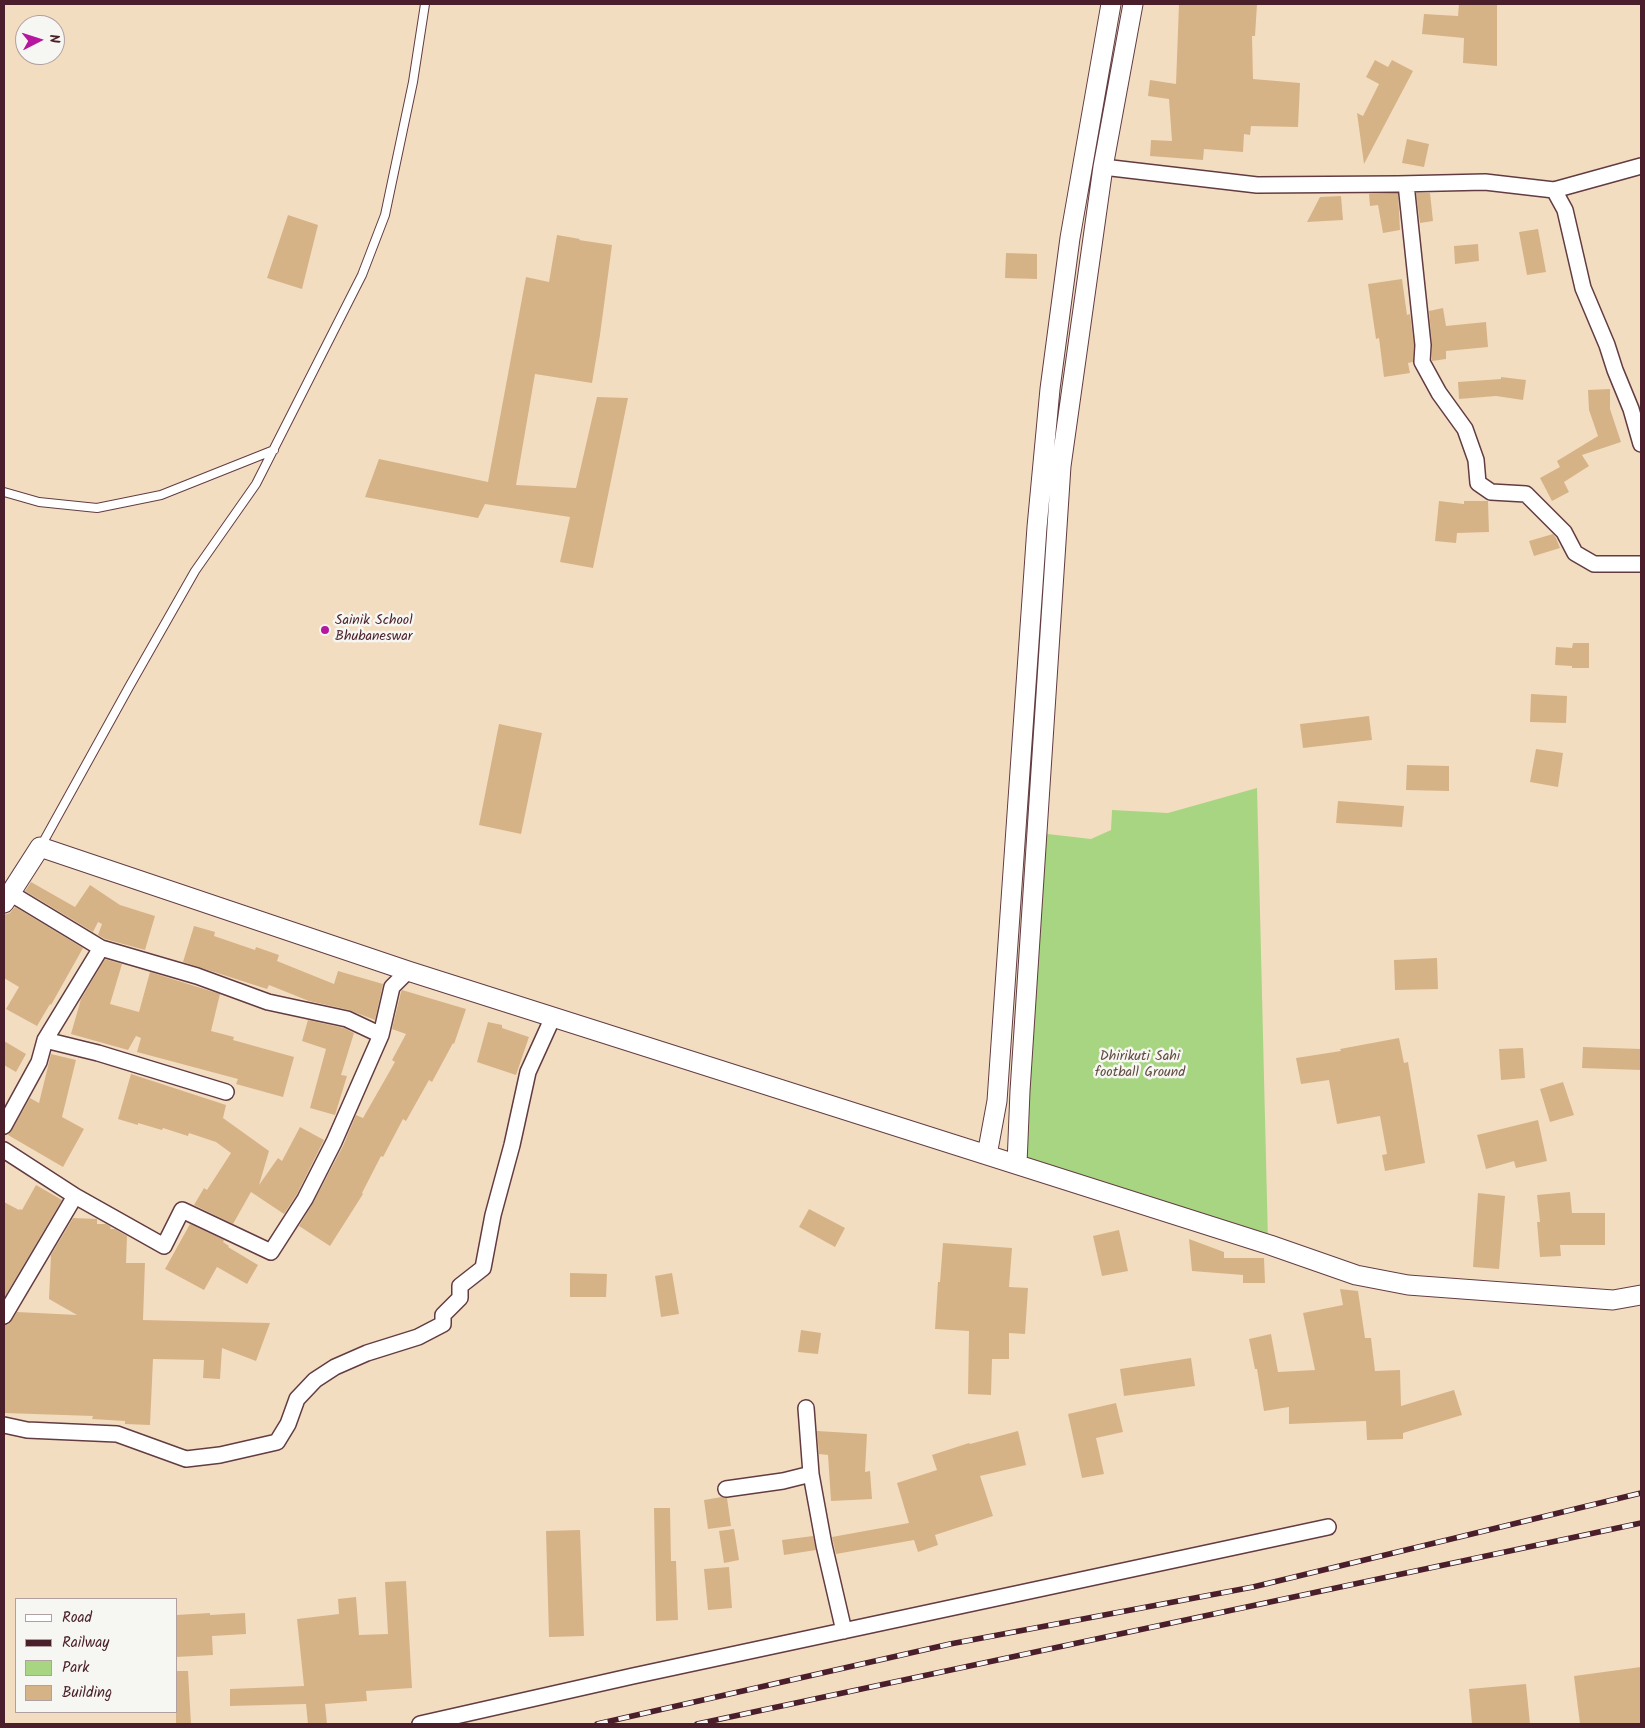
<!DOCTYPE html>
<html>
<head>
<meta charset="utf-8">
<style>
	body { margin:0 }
	#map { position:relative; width:1645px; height:1728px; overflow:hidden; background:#f3ddc1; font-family:Kalam,sans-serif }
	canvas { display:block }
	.frame { position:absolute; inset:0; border:5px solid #4a1f2b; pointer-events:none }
	.legend { position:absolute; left:15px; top:1598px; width:162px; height:115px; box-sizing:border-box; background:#f6f6f2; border:1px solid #b1a0a2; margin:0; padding:6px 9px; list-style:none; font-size:15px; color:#4a1f2b }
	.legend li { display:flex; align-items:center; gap:10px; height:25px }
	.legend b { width:25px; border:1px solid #b1a0a2 }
	.north { position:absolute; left:15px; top:15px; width:50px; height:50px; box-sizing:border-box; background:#f6f6f2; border:1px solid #b1a0a2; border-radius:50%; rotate:85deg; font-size:14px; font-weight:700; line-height:20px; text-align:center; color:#4a1f2b }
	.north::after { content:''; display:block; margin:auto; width:18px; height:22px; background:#b5179e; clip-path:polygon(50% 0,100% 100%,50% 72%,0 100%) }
</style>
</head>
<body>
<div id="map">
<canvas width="1645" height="1728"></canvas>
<div class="frame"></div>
<ul class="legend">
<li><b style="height:6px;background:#fff"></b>Road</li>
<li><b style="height:6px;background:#4a1f2b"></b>Railway</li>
<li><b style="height:14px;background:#a8d582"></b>Park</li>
<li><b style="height:14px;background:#d6b387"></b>Building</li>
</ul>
<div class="north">N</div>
</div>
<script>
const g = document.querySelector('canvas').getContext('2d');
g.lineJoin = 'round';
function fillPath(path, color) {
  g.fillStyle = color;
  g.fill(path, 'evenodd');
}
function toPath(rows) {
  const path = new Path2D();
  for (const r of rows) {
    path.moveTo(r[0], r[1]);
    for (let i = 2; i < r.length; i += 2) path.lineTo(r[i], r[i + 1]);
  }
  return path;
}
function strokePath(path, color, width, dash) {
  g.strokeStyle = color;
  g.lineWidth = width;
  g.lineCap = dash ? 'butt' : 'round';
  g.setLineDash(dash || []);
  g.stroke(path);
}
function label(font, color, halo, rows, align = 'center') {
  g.font = font + ' Kalam,sans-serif';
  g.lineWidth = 5;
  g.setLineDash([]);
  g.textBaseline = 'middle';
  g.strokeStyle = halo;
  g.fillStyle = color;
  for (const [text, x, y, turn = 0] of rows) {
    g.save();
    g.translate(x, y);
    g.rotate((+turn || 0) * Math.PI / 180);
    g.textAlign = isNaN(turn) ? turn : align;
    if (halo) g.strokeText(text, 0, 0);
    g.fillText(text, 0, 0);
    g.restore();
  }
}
fillPath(toPath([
	[1257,788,1268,1242,1010,1154,1039,833,1091,839,1111,830,1112,810,1168,813]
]), '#a8d582');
fillPath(toPath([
	[1179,4,1257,4,1255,36,1252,36,1253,79,1300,83,1298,127,1251,126,1250,135,1244,134,1243,152,1204,149,1203,160,1150,156,1151,140,1172,141,1169,99,1148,96,1150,80,1176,84],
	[1459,4,1497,4,1497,66,1463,63,1464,38,1422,34,1424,14,1458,16],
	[1375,60,1388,67,1392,60,1413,71,1364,164,1357,113,1363,116,1379,84,1366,77],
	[1407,139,1429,144,1424,167,1402,163],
	[1398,193,1400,230,1383,233,1378,205,1370,206,1369,194],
	[1416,193,1430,193,1433,221,1420,223],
	[1341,196,1343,220,1307,222,1320,197],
	[288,215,318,225,302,289,267,278],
	[1538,229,1546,272,1527,275,1519,232],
	[557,235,580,239,579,240,612,245,600,335,592,383,535,374,516,485,576,488,597,397,628,398,593,568,560,562,570,517,485,504,478,518,365,497,379,459,488,482,526,277,549,282],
	[1478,244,1479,261,1455,264,1454,246],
	[1006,253,1037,254,1037,279,1005,278],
	[1402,279,1407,315,1410,314,1414,345,1413,362,1408,363,1410,373,1384,377,1379,338,1376,339,1368,284],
	[1443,308,1446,326,1486,322,1488,347,1446,351,1446,359,1432,361,1432,344,1429,311],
	[1501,377,1526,380,1523,400,1496,396,1459,399,1458,382,1501,379],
	[1610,389,1610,409,1621,442,1582,455,1589,466,1564,482,1569,492,1552,501,1540,478,1560,467,1557,461,1598,436,1589,410,1588,390],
	[1439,501,1464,504,1464,501,1488,501,1489,532,1457,533,1456,543,1435,541],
	[1553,534,1556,538,1560,548,1534,556,1529,541],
	[1573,643,1589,643,1589,668,1572,668,1572,666,1555,665,1556,647,1572,648],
	[1531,694,1567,696,1566,723,1530,722],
	[1369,716,1372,740,1303,748,1300,724],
	[499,724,542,733,521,834,479,825],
	[1536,749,1563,753,1558,787,1530,782],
	[1407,765,1449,766,1449,791,1406,790],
	[1338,801,1404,806,1402,827,1336,823],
	[31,882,75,907,90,885,120,905,155,916,145,950,105,939,98,935,102,924,98,922,93,932,25,891],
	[15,907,83,948,51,1005,50,1004,37,1026,6,1009,19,987,4,978,4,915,10,913],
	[194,926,215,932,214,936,255,950,256,947,279,955,277,961,334,984,338,971,383,984,375,1020,349,1010,309,1001,269,985,267,989,183,962],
	[1437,958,1438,989,1395,990,1394,960],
	[105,959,122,964,110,1004,139,1012,150,972,220,994,211,1031,234,1037,233,1040,294,1057,283,1097,236,1084,238,1079,137,1052,141,1038,136,1036,128,1050,71,1034,81,999],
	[402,990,466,1009,454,1044,453,1043,432,1082,429,1080,406,1121,403,1119,383,1157,381,1156,362,1193,363,1194,330,1246,299,1226,313,1203,343,1146,356,1115,363,1118,395,1062,392,1060,406,1034,392,1029,401,992],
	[308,1020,344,1028,354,1033,341,1075,347,1076,335,1115,310,1108,326,1049,302,1041],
	[488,1022,502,1025,502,1028,529,1037,516,1075,477,1062],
	[1399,1038,1404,1063,1408,1062,1425,1163,1385,1171,1382,1155,1387,1154,1380,1116,1337,1124,1329,1080,1301,1084,1296,1058,1341,1051,1340,1049],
	[4,1041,26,1054,16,1072,4,1065],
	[1583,1047,1641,1049,1641,1070,1582,1068],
	[1523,1048,1525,1078,1501,1080,1499,1049],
	[51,1054,76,1060,62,1117,84,1129,63,1167,8,1135,12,1130,30,1098,39,1103],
	[131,1074,226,1105,223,1118,269,1151,259,1185,278,1158,282,1161,300,1127,324,1140,297,1194,284,1214,251,1192,233,1224,194,1205,204,1188,207,1190,231,1153,216,1142,189,1133,188,1136,163,1128,162,1130,138,1123,138,1125,118,1119],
	[1563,1082,1574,1115,1550,1122,1540,1089],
	[1538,1120,1547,1161,1516,1168,1514,1161,1486,1169,1477,1135],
	[36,1185,62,1200,4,1298,4,1202,19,1210,20,1209,22,1210],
	[1570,1192,1572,1213,1605,1213,1605,1245,1560,1245,1561,1256,1540,1257,1537,1222,1540,1222,1537,1195],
	[1478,1193,1505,1196,1499,1269,1473,1267],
	[809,1209,845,1228,835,1247,799,1227],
	[73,1218,97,1219,97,1224,106,1224,111,1227,110,1229,115,1229,127,1236,126,1263,145,1263,143,1320,270,1323,256,1361,222,1348,220,1379,203,1378,204,1360,153,1359,150,1425,125,1424,125,1421,92,1419,93,1416,4,1413,4,1325,9,1324,17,1312,77,1315,49,1299,51,1255],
	[190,1224,224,1240,223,1242,229,1246,228,1247,258,1265,247,1284,217,1267,204,1290,165,1269],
	[1119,1230,1128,1271,1102,1276,1093,1236],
	[1189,1239,1224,1252,1224,1258,1264,1258,1265,1283,1243,1283,1243,1275,1192,1271],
	[943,1243,1012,1248,1009,1287,1028,1288,1025,1334,1009,1333,1009,1359,992,1359,991,1395,968,1394,969,1331,935,1329,938,1282,940,1282],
	[570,1273,607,1274,606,1297,570,1297],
	[672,1273,679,1314,661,1317,655,1276],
	[1340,1289,1358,1291,1365,1338,1371,1338,1375,1371,1400,1370,1401,1406,1454,1390,1462,1415,1403,1433,1403,1439,1367,1440,1366,1421,1289,1424,1289,1407,1264,1411,1257,1369,1255,1369,1249,1339,1271,1334,1278,1372,1315,1370,1303,1313,1343,1305],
	[801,1330,821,1333,818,1354,798,1352],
	[1191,1358,1195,1386,1124,1396,1120,1369],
	[1116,1403,1123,1432,1096,1438,1104,1474,1082,1478,1068,1414],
	[817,1431,867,1434,865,1472,870,1471,872,1499,831,1501,828,1455,819,1454],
	[1018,1431,1026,1465,980,1476,993,1516,935,1535,938,1545,918,1552,914,1540,836,1554,832,1537,909,1523,897,1483,937,1470,932,1455,969,1443,970,1444],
	[722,1497,727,1498,731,1526,708,1529,704,1500],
	[654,1508,670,1508,671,1561,676,1561,678,1620,656,1621],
	[734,1529,739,1560,724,1563,719,1531],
	[580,1530,584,1636,549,1637,546,1531],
	[813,1536,816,1550,784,1555,782,1540],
	[729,1567,732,1608,708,1610,704,1569],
	[406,1581,412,1688,366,1691,367,1701,325,1704,327,1724,308,1724,306,1704,230,1706,230,1689,304,1686,297,1619,339,1614,338,1599,356,1597,359,1635,388,1634,385,1582],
	[210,1613,210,1615,245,1613,246,1634,212,1636,213,1655,176,1657,176,1615],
	[1641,1667,1641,1724,1580,1724,1574,1676],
	[176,1671,188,1671,191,1724,176,1724],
	[1526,1684,1530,1724,1472,1724,1469,1689]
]), '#d6b387');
const service = toPath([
	[4,492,39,502,97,508,161,495,274,450],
	[41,846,129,687,195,571,256,484,362,275,385,215,413,82,425,4]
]);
const minor = toPath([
	[1103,167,1257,185,1398,184,1485,182,1554,190,1565,210,1583,288,1607,345,1615,370,1631,409,1641,444],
	[1406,184,1423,345,1422,362,1439,393,1465,429,1476,460,1478,483,1491,492,1526,494,1564,532,1575,553,1594,564,1641,564],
	[1554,190,1641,166],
	[10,893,101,948,197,976,268,1002,347,1019,381,1035],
	[45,1040,101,948],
	[4,1126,39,1062,45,1040,98,1053,226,1092],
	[4,1150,75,1196,164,1246,182,1210,271,1252,305,1199,334,1142,381,1035,392,987,408,971],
	[4,1316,75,1196],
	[806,1408,811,1474,824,1545,844,1631],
	[4,1425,27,1430,117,1434,186,1459,220,1455,277,1442,288,1424,297,1399,315,1380,335,1367,367,1353,418,1337,443,1324,443,1315,460,1298,460,1286,483,1268,493,1215,512,1145,528,1072,553,1017],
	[726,1489,783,1481,811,1474],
	[420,1724,633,1676,1328,1527]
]);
const tertiary = toPath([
	[4,903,40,847,408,971,1270,1245,1356,1275,1408,1285,1503,1292,1613,1300,1641,1295],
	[987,1155,997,1101,1037,527,1050,389,1070,238,1111,4],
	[1017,1164,1020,1091,1061,466,1103,167,1133,4]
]);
strokePath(service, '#633c42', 10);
strokePath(minor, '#633c42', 18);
strokePath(tertiary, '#633c42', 21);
strokePath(service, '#fff', 8);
strokePath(minor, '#fff', 15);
strokePath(tertiary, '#fff', 19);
const rail = toPath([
	[597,1724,950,1644,1253,1587,1641,1493],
	[697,1724,1641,1523]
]);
strokePath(rail, '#4a1f2b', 5.5);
strokePath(rail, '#f6f6f2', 4, [11]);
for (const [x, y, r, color] of [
	[325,630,5,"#b5179e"]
]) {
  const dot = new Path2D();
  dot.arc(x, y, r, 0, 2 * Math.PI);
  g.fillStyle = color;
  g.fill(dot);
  strokePath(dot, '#f6f6f2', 2);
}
label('14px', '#4a1f2b', '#f6f6f2', [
	["Sainik School",335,622],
	["Bhubaneswar",335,638]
], 'left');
label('14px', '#624c41', '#f6f6f2', [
	["Dhirikuti Sahi",1140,1058],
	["football Ground",1140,1074]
]);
</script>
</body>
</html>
